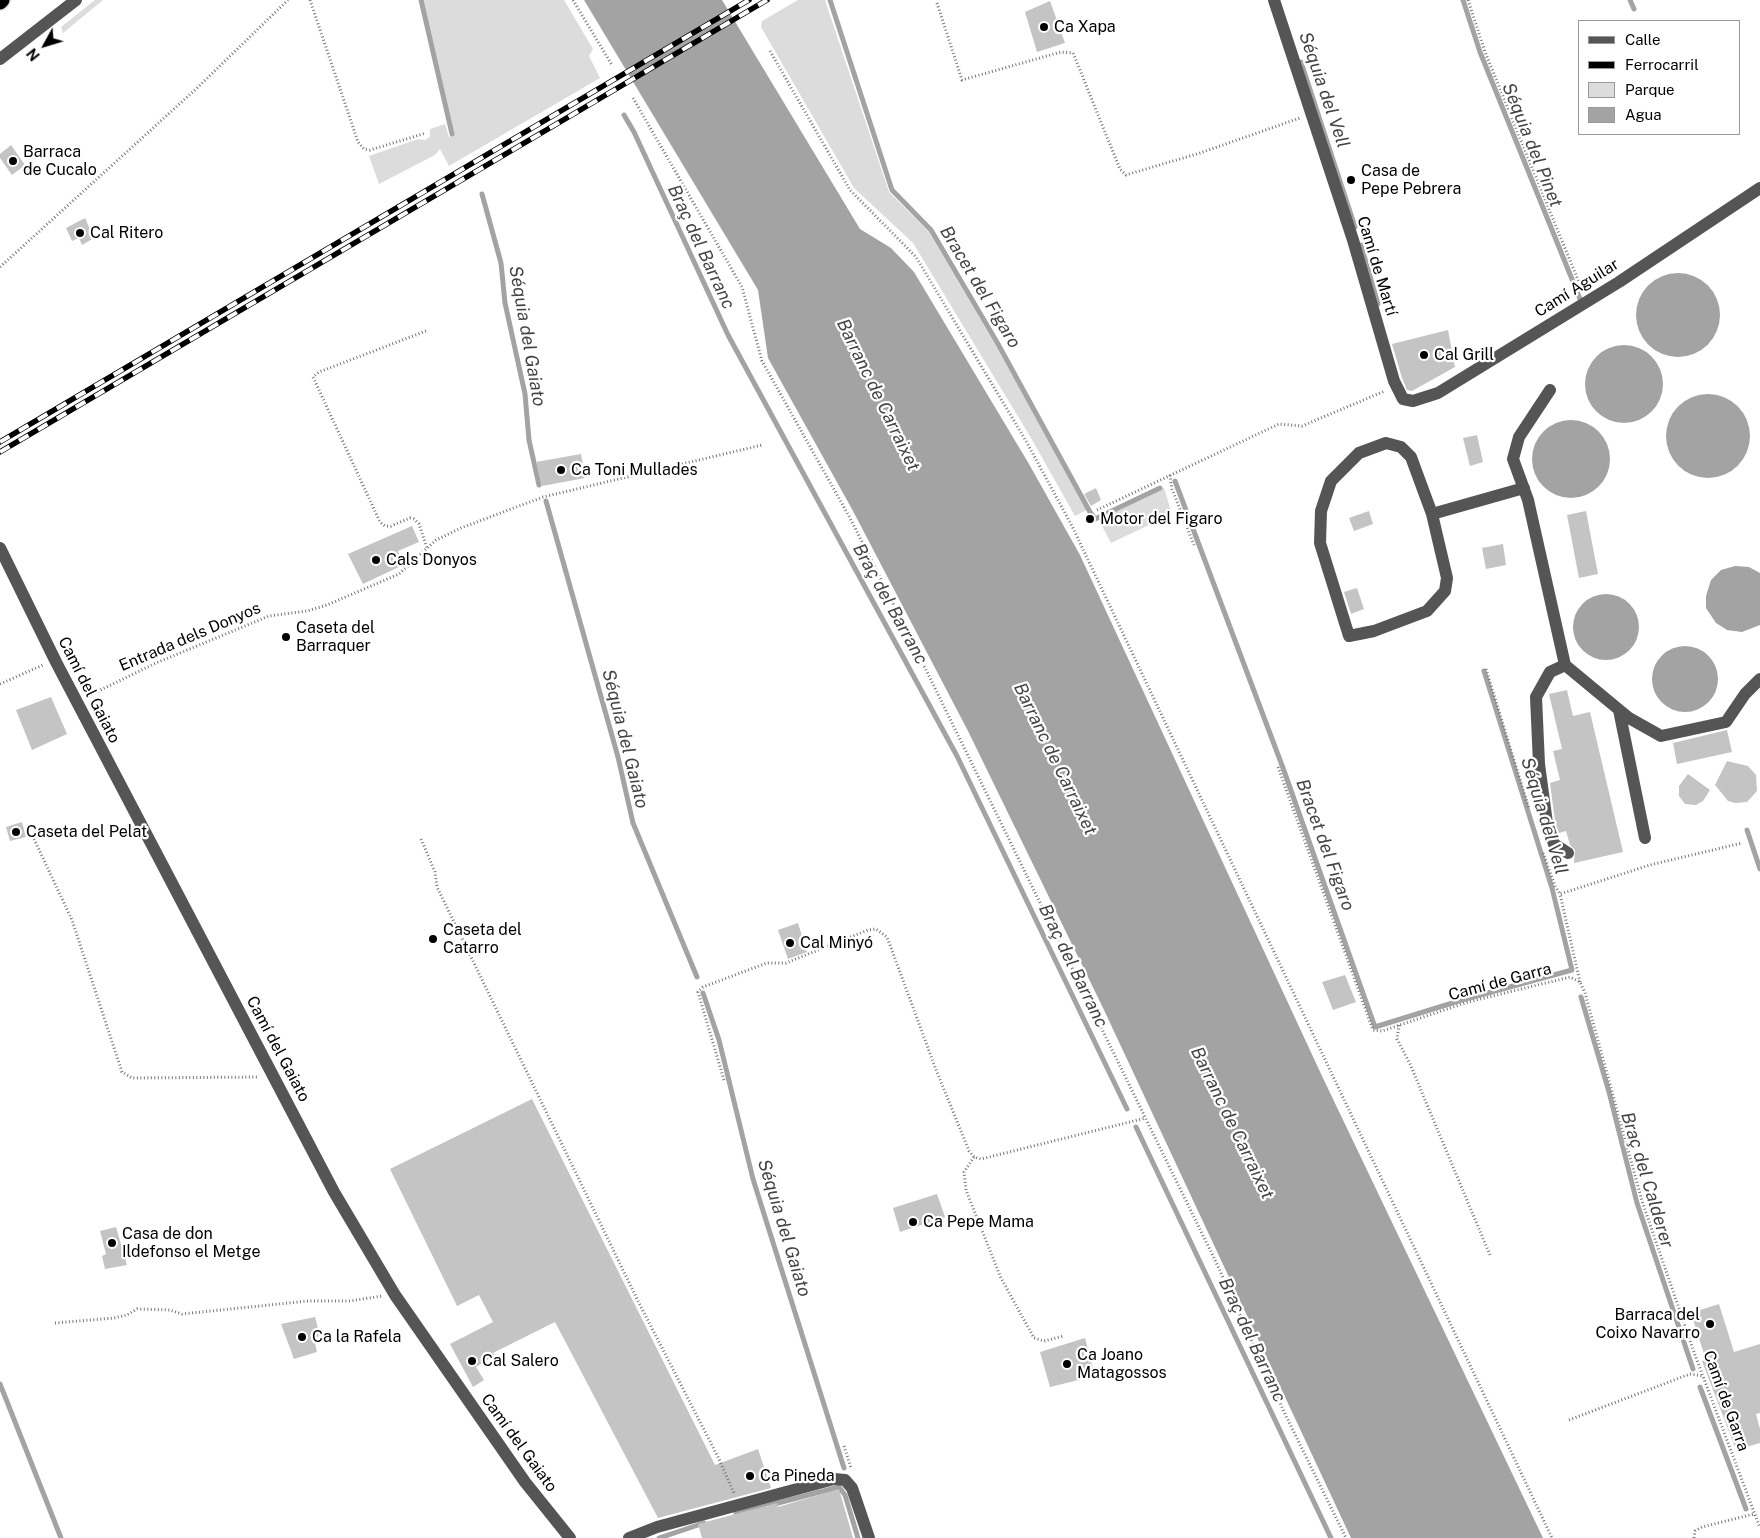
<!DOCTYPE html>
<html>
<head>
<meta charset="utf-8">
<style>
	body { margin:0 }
	#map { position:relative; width:1760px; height:1538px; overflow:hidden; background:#fff; font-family:"Public Sans",sans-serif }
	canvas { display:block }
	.legend { position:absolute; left:1578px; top:20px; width:162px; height:115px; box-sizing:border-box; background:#fff; border:1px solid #999; margin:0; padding:6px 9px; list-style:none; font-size:15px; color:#000 }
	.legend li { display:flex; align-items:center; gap:10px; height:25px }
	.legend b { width:25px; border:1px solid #999 }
	.north { position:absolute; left:20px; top:20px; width:50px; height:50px; -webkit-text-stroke:4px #fff; paint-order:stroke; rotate:231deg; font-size:14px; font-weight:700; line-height:20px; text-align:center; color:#000 }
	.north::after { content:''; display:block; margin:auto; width:18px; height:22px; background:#000; clip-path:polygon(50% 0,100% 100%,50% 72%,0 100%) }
</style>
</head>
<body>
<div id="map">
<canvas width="1760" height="1538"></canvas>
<ul class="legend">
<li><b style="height:6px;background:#555"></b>Calle</li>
<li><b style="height:6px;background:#000"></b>Ferrocarril</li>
<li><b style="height:14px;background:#dcdcdc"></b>Parque</li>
<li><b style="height:14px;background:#a3a3a3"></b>Agua</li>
</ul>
<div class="north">N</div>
</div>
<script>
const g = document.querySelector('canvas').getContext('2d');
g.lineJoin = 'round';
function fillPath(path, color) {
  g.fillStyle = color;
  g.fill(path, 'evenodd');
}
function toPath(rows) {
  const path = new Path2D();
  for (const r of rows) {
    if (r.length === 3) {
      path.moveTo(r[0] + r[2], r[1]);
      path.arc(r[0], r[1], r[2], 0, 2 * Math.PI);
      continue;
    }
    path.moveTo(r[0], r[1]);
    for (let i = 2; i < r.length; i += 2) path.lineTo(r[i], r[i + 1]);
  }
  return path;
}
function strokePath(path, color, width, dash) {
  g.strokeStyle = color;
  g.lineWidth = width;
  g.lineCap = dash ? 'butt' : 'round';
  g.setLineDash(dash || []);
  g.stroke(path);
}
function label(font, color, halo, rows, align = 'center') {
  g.font = font + ' "Public Sans",sans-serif';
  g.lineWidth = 4.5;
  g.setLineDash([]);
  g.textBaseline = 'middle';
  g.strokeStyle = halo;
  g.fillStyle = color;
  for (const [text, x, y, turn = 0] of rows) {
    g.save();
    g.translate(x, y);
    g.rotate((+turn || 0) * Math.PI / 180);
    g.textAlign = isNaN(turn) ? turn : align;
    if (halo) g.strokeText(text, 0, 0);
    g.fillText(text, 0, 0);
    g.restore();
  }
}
fillPath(toPath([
	[95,0,103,0,63,33,61,27],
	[422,0,564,0,593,49,589,56,600,78,449,166,440,149,435,155,379,184,369,156,418,139,425,140,430,137,430,129,445,124,449,137,454,134],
	[798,0,825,0,889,192,929,232,996,346,1087,510,1075,516,1031,438,913,243,854,188,761,27,762,21],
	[1164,488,1172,514,1111,543,1099,520]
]), '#dcdcdc');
fillPath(toPath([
	[584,0,722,0,860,229,891,248,914,272,1029,464,1080,555,1322,1076,1543,1538,1351,1538,1104,1010,969,733,853,511,768,358,758,290],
	[1678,315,42],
	[1624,384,39],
	[1708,436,42],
	[1571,459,39],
	[1735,566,1749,567,1760,573,1760,625,1742,632,1727,630,1716,623,1706,608,1706,596,1711,580,1721,570],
	[1606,627,33],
	[1685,679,33]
]), '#a3a3a3');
strokePath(toPath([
	[421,0,452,134],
	[830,0,892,190,931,230,998,344,1090,512,1095,519,1160,488],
	[1463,0,1480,52,1580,299],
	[1630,0,1634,9],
	[1301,62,1355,227],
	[624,115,634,132,728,335,957,756,1127,1109],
	[482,194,501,263,505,303,525,394,529,440,539,485],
	[1361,245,1378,304],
	[1175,481,1283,768,1375,1027,1462,1000,1572,970,1552,888,1484,671],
	[546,501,618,757,633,823,697,977],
	[1747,830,1760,869],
	[703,993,719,1040,753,1179,844,1468],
	[1581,997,1609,1092,1637,1203,1693,1369],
	[1136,1127,1331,1538],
	[0,1384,61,1538],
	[1700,1387,1746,1509],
	[736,1514,839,1487,845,1495,858,1538],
	[659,1538,704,1523]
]), '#a3a3a3', 5);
fillPath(toPath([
	[1050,1,1065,43,1037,52,1025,12],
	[11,145,25,165,12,175,0,158,0,154],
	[85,218,94,238,82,245,79,238,72,241,66,228],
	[1448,330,1455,367,1412,391,1407,390,1402,378,1392,344],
	[1477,435,1483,462,1470,466,1463,438],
	[581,454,585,478,542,486,536,462],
	[1096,488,1101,500,1091,506,1084,494],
	[1369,511,1373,524,1354,531,1349,518],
	[1586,511,1598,574,1579,578,1567,515],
	[412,526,419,542,398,551,403,565,363,584,348,554],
	[1503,544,1506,565,1486,569,1482,548],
	[1357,588,1364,609,1351,614,1344,592],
	[1567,690,1573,716,1590,712,1623,852,1574,863,1575,850,1570,845,1566,831,1559,833,1555,821,1550,783,1560,780,1553,751,1562,749,1549,694],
	[51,697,67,734,32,750,16,710],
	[1727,730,1732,752,1677,764,1673,743],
	[1727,761,1748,766,1756,775,1757,791,1747,802,1735,803,1728,801,1715,785],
	[1688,774,1710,790,1703,801,1696,805,1685,804,1679,796,1679,786],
	[22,822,26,837,10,841,6,827],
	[798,923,807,952,788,959,778,930],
	[1345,975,1356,1002,1333,1010,1322,982],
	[532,1099,715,1465,758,1449,771,1488,658,1518,555,1322,493,1353,495,1355,476,1367,484,1380,473,1387,450,1344,493,1322,479,1295,457,1306,390,1169],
	[937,1194,945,1217,900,1232,893,1208],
	[116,1227,127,1265,105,1269,102,1256,106,1254,100,1231],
	[1719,1304,1734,1352,1760,1344,1760,1413,1756,1414,1760,1429,1760,1443,1736,1450,1702,1361,1706,1360,1691,1313],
	[315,1317,320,1336,314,1338,317,1352,294,1359,281,1324],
	[1085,1338,1095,1376,1050,1387,1040,1352],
	[839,1489,853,1538,702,1538,698,1524,777,1503,778,1507]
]), '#c4c4c4');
const highway = toPath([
	[0,2,2,0]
]);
strokePath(highway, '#dbdbdb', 18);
strokePath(toPath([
	[310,0,358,142,364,149,370,150,426,133],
	[573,0,612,65],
	[1468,0,1485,52,1582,290],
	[937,3,962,80,1061,52,1073,53,1120,169,1126,175,1200,153,1300,118],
	[770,51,850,190,916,257,1026,441,1072,526,1552,1538],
	[633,98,742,287,762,361,850,518,906,629,1215,1260,1286,1416,1346,1538],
	[0,267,196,89,288,0],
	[426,331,319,372,313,377,380,522,385,526,391,526,410,518,414,519,419,524,427,548],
	[1170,475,1172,489,1194,545],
	[1097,510,1279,424,1302,426,1385,391],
	[1486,669,1529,809],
	[0,684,43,665],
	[88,696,156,663,269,616,307,611,327,605,399,574,436,540,461,528,543,497,762,445],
	[1278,767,1373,1030,1382,1031,1468,1002,1570,977,1580,982,1585,993,1642,1201,1695,1355,1760,1528],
	[34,839,72,920,122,1072,132,1078,259,1077],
	[421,839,435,872,437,887,639,1303,718,1457,734,1493],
	[1543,853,1555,886,1560,894],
	[1580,982,1560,894,1650,865,1742,843],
	[1399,1025,1397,1039,1410,1064,1490,1255],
	[724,1080,698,992,703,987,767,963,786,963,868,930,876,929,887,937,935,1067,969,1151,974,1157,981,1159,1146,1118],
	[974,1157,964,1172,966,1190,1001,1278,1034,1338,1044,1341,1064,1336],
	[55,1323,114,1318,127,1315,137,1309,170,1310,182,1314,308,1301,350,1301,382,1296],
	[1569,1420,1690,1374,1703,1376],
	[844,1446,851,1468],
	[1694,1538,1695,1531,1702,1527,1754,1514]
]), '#777', 3, [1, 2.5]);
strokePath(toPath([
	[1274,0,1353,240,1394,381,1403,399,1413,401,1438,393,1619,282,1760,188],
	[0,59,76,0],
	[1550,390,1519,437,1513,459,1528,500,1565,665,1629,718,1661,736,1726,722,1745,694,1760,679],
	[1386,443,1401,447,1411,457,1432,514,1447,578,1445,591,1427,611,1374,631,1349,636,1320,543,1321,511,1331,481,1359,453,1386,443],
	[1432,514,1524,488],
	[0,548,56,662,334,1192,395,1295,525,1482,570,1538],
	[1565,665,1550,672,1536,697,1539,764,1547,823,1554,844,1568,853],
	[1619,710,1645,838],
	[629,1538,657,1527,834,1479,845,1480,852,1488,869,1538]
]), '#555', 12);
strokePath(highway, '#000', 15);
const rail = toPath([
	[0,442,749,0],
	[0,452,767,0]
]);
strokePath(rail, '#000', 5.5);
strokePath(rail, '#fff', 4, [11]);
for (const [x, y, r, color] of [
	[1044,27,5,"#000"],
	[13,161,5,"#000"],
	[1351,180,5,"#000"],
	[80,233,5,"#000"],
	[1424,355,5,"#000"],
	[561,470,5,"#000"],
	[1090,519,5,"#000"],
	[376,560,5,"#000"],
	[286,637,5,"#000"],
	[16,832,5,"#000"],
	[433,939,5,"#000"],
	[790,943,5,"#000"],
	[913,1222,5,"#000"],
	[112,1243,5,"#000"],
	[1710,1324,5,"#000"],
	[302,1337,5,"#000"],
	[472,1361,5,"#000"],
	[1067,1364,5,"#000"],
	[750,1476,5,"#000"]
]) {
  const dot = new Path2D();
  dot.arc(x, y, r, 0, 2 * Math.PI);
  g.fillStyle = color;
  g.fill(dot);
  strokePath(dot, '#fff', 2);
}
label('16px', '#000', '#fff', [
	["Ca Xapa",1054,27],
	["Barraca",23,152],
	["de Cucalo",23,170],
	["Casa de",1361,171],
	["Pepe Pebrera",1361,189],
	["Cal Ritero",90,233],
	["Cal Grill",1434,355],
	["Ca Toni Mullades",571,470],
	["Motor del Figaro",1100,519],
	["Cals Donyos",386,560],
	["Caseta del",296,628],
	["Barraquer",296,646],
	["Caseta del Pelat",26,832],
	["Caseta del",443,930],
	["Catarro",443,948],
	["Cal Minyó",800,943],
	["Ca Pepe Mama",923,1222],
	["Casa de don",122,1234],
	["Ildefonso el Metge",122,1252],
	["Barraca del",1700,1315,"right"],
	["Coixo Navarro",1700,1333,"right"],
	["Ca la Rafela",312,1337],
	["Ca Joano",1077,1355],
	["Matagossos",1077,1373],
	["Cal Salero",482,1361],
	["Ca Pineda",760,1476]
], 'left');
label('16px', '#000', '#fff', [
	["Camí de Martí",1377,266,73],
	["Camí Aguilar",1577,288,-32],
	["Entrada dels Donyos",190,637,-23],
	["Camí del Gaiato",89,690,63],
	["Camí de Garra",1500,982,-15],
	["Camí del Gaiato",278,1049,62],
	["Camí de Garra",1726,1401,70],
	["Camí del Gaiato",519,1443,54]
]);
label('italic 18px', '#444', '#fff', [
	["Séquia del Vell",1324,90,71],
	["Séquia del Pinet",1532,145,68],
	["Braç del Barranc",701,247,65],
	["Bracet del Figaro",980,287,59],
	["Séquia del Gaiato",527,336,80],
	["Barranc de Carraixet",878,395,64],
	["Braç del Barranc",890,604,61],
	["Séquia del Gaiato",625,739,76],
	["Barranc de Carraixet",1055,759,64],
	["Séquia del Vell",1544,816,73],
	["Bracet del Figaro",1325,845,70],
	["Braç del Barranc",1073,966,64],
	["Barranc de Carraixet",1232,1123,64],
	["Braç del Calderer",1647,1180,73],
	["Séquia del Gaiato",784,1228,73],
	["Braç del Barranc",1252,1340,65]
]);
</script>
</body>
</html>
